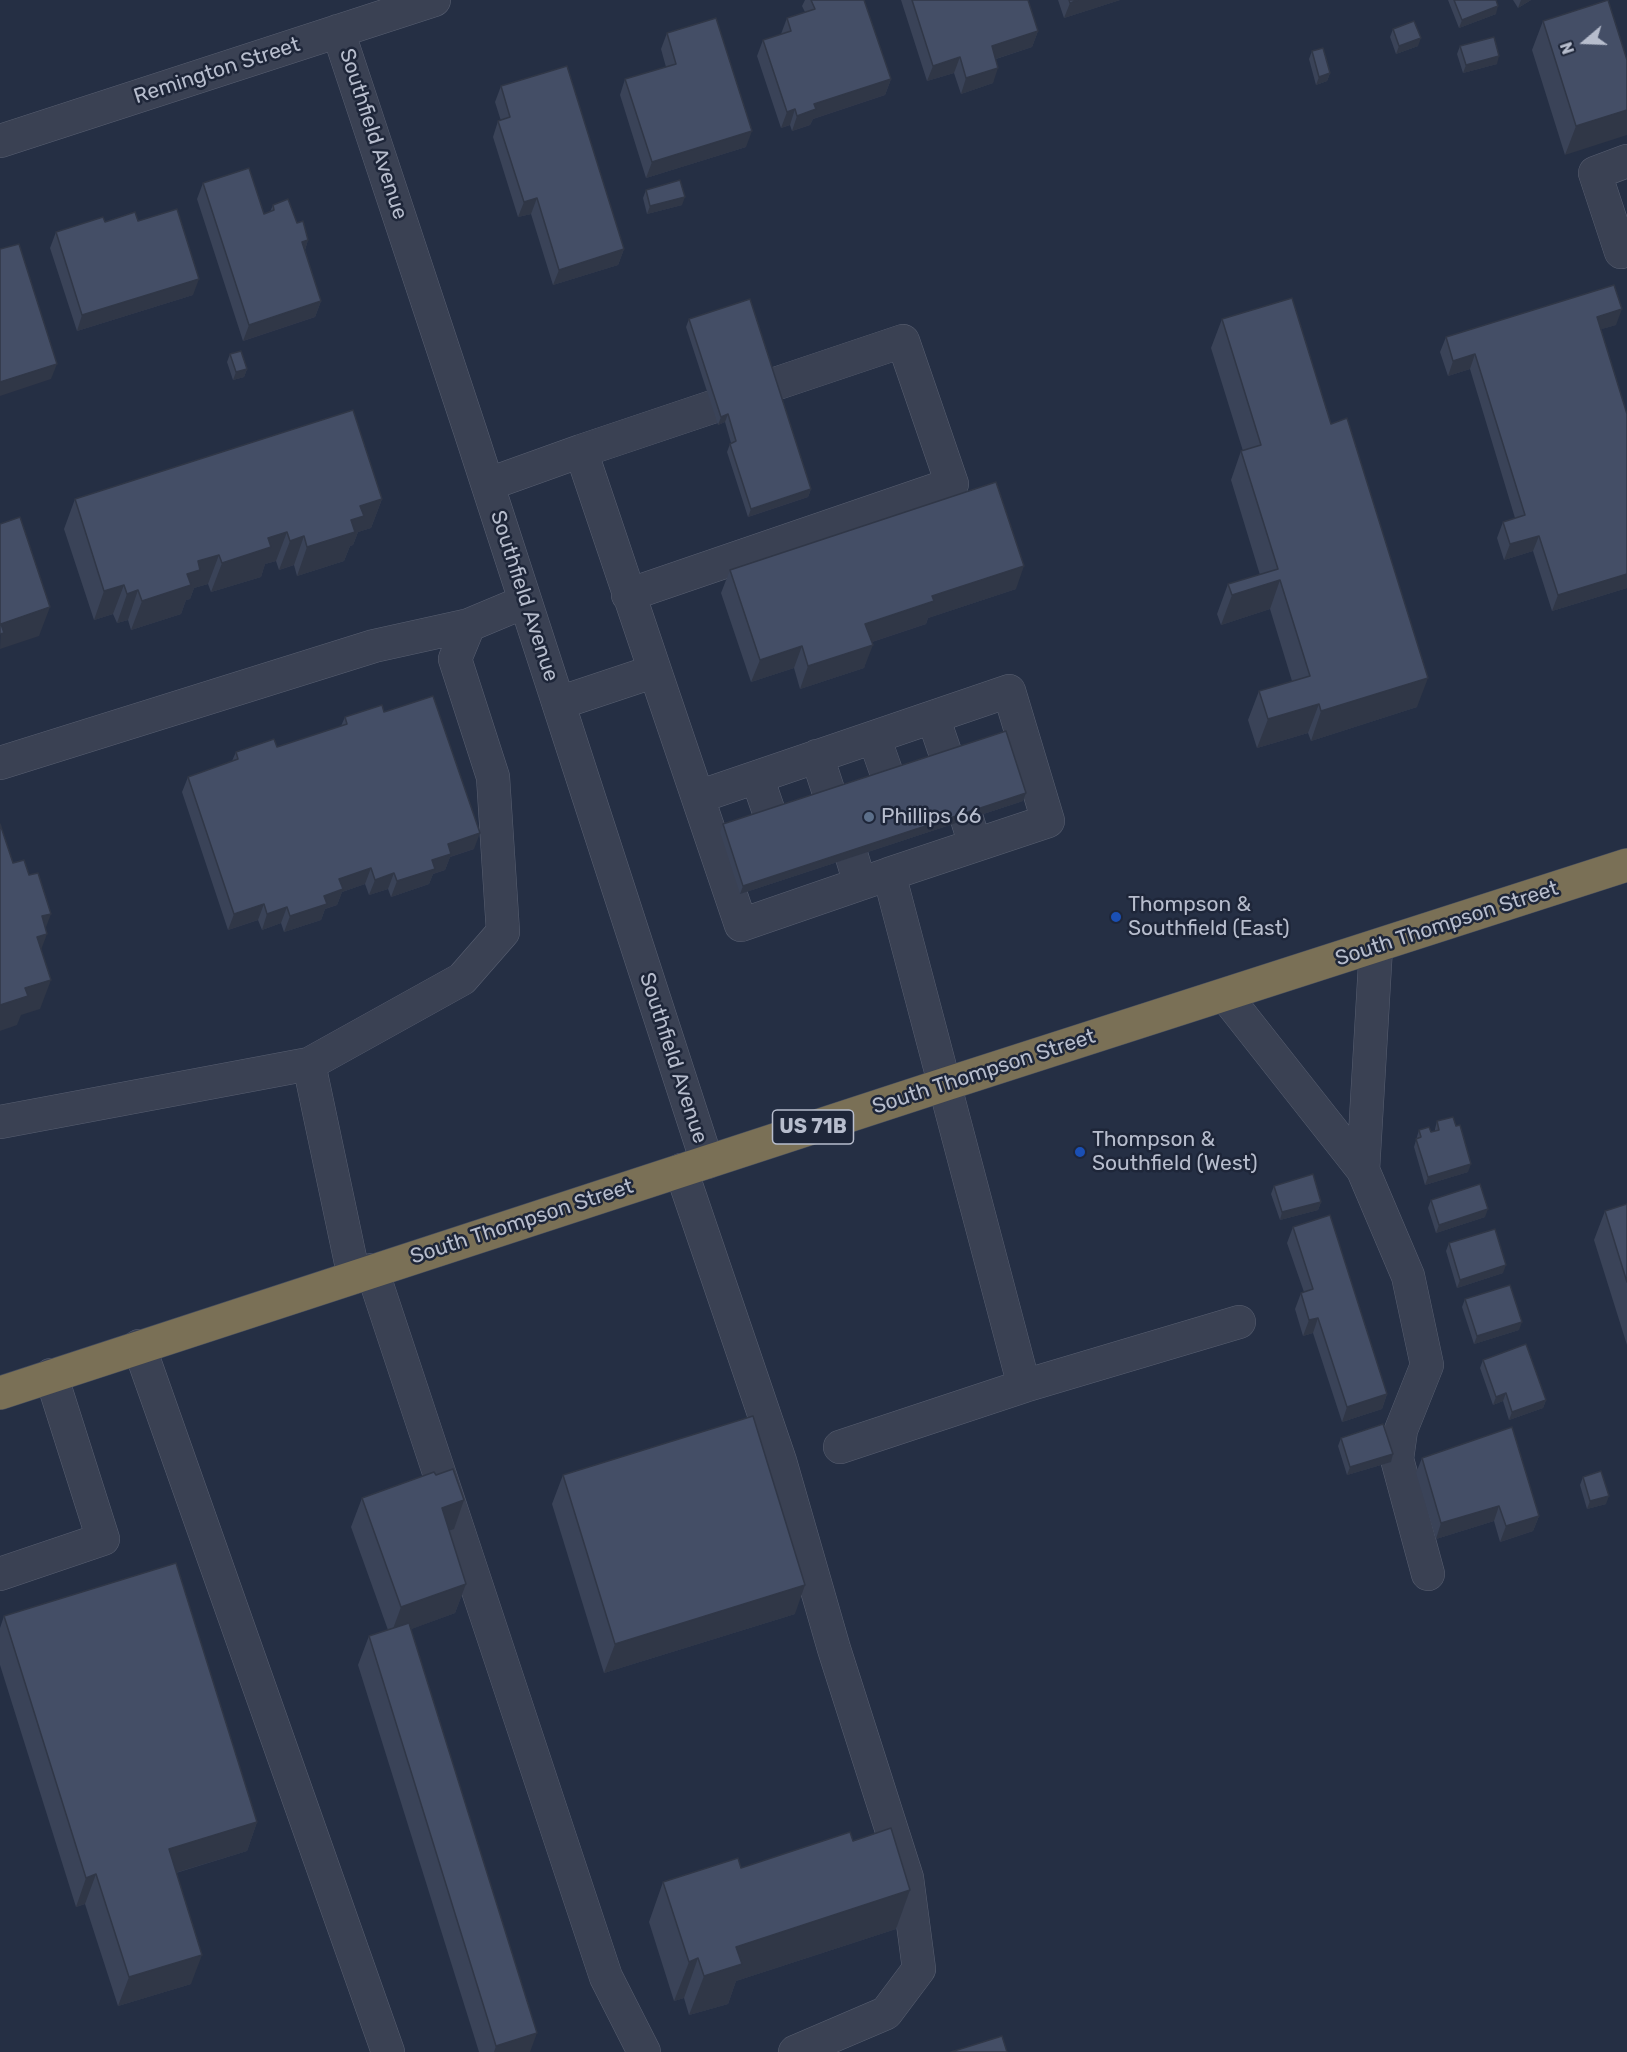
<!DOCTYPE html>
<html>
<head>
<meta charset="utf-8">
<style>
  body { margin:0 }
  #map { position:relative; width:1627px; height:2052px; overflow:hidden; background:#252f44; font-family:Rubik,sans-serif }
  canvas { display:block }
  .north { position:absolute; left:1555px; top:12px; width:60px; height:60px; -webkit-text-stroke:4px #1e2639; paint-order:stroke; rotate:251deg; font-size:16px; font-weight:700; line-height:24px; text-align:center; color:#b7bdcd }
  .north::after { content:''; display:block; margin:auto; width:21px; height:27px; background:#b7bdcd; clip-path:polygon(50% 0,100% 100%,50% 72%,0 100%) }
</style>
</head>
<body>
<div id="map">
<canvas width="1627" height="2052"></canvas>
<div class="north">N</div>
</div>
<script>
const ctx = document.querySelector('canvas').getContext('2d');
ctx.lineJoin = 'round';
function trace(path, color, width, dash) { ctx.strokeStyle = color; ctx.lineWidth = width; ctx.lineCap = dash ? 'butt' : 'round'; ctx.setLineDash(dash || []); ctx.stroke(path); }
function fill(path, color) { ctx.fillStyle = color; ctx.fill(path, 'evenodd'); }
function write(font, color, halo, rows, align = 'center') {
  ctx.font = font + ' Rubik,sans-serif'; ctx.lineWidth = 5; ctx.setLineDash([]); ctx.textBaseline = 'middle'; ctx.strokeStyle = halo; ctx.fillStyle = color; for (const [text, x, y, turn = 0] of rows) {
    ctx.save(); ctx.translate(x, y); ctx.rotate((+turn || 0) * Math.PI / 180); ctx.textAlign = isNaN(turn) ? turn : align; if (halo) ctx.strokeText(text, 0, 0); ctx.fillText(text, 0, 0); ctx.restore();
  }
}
const minor = new Path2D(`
  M338 31C464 407 585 785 707 1162
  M0 141 434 0
  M1621 252 1595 173 1627 161
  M581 451 712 407
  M489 484 581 451 655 671
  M628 595 952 484 903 341 772 385
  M559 703 655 671 741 925 889 874 1024 1386 840 1447
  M933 717 947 758
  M874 737 888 777
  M817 756 830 796
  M0 763 374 646 469 625
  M757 777 770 815
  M698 797 1009 691 1048 821 889 874
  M967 819 975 845
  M852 857 860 884
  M1225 995 1363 1170 1376 947
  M0 1122 309 1064
  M681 1170 780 1461 834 1649 907 1878 919 1969 886 2013 795 2052
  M1363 1170 1408 1276 1427 1365 1401 1430 1397 1459 1428 1574
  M372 1270 606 1977 644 2052
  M354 1277 309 1064 462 979 503 932 493 777 455 659 469 625 524 602
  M139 1346 388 2052
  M1024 1386 1239 1322
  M0 1574 103 1539 51 1375`);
const highway = new Path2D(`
  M0 1393 946 1084 1627 865`);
const wall = new Path2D(`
  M805 0H864L891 79 885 95 813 119 810 125 792 131 790 125 781 128 757 56 763 40 781 34 787 18 805 12 802 6Z
  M901 0H1028L1038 31 1032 47 996 59 993 83 961 94 954 73 927 81Z
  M1058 0H1120L1064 18Z
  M1448 0H1496V14L1459 28Z
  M1513 0H1531L1518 8Z
  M1543 21 1627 60 1565 155 1532 50Z
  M1393 29 1418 46 1396 54 1390 37Z
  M667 33 746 147 646 178 620 95 625 79 666 67 661 49Z
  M1460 46 1497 64 1463 73 1457 54Z
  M1312 51 1330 73 1327 81 1316 85 1309 59Z
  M501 86 624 249 618 265 553 285 531 214 518 217 493 137 498 121H501L495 102Z
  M203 183 264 214 270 212 273 205 297 223 308 240 305 250 321 301 315 317 243 341 197 199Z
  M646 190 682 205 647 214 643 198Z
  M138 221 193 295 77 331 50 248 56 232 105 222Z
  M689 319 811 489 808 497 748 517 727 452 730 444 731 443 725 422 718 425 686 327Z
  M1222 319 1417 707 1311 741 1308 733 1257 748 1248 720 1259 691 1292 681 1270 609 1221 625 1217 614 1228 584 1260 575 1231 480 1241 451H1243L1211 348Z
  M1616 325 1601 329 1627 414V588L1552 611 1533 551 1504 560 1497 538 1503 522 1515 518 1470 369 1448 376 1440 352 1446 337Z
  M230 354 247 369 244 377 233 380 227 362Z
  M75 499H382L371 528 358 532 353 545 350 546 344 561 297 576 294 565 279 570 276 561 265 564 261 577 211 592 208 584 194 588 190 599 186 600 181 614 131 630 128 620 117 623 113 614 94 620 64 529Z
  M730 570 1016 589 928 618 926 624 872 642 864 668 800 689 794 668 751 682 721 593Z
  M384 712 474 849 450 857 445 870 433 874 429 884 391 897 388 889 369 895 365 884 342 892 337 905 325 909 321 920 284 932 281 923 262 930 258 920 228 930 182 792 188 777 232 761 236 752 277 747 341 726 345 717Z
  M1023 801 740 894 720 832 723 824Z
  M1437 1121 1468 1172 1425 1185 1414 1147 1419 1130 1431 1132 1435 1131V1129Z
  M1274 1186 1321 1202 1318 1210 1280 1220 1271 1194Z
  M1431 1200 1485 1217 1436 1233 1428 1208Z
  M1627 1204V1345L1594 1240 1605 1211Z
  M1293 1227 1387 1394 1382 1409 1342 1422 1313 1333 1303 1336 1295 1309 1301 1293 1304 1292 1287 1243Z
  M1449 1243 1503 1273 1457 1288 1446 1251Z
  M1465 1299 1519 1330 1474 1344 1462 1307Z
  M1483 1360 1546 1400 1543 1408 1509 1420 1503 1401 1493 1405 1480 1368Z
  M1341 1438 1393 1454 1391 1462 1347 1475 1338 1446Z
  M1422 1458 1539 1516 1533 1531 1500 1542 1494 1521 1436 1539 1416 1473Z
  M563 1475 795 1614 604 1673 552 1504Z
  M1583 1477 1606 1504 1587 1509 1580 1485Z
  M362 1498 454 1529 449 1531 466 1584 455 1613 411 1629 530 2052H479L358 1665 369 1636 388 1630 351 1527Z
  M4 1616 257 1822 247 1851 176 1873 191 1984 118 2006 85 1904 76 1907 0 1665V1628Z
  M853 1841 910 1890 896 1929 736 1981 728 2004 689 2015 684 1998 674 2001 649 1922 663 1882 741 1868Z`);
const shadedWall = new Path2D(`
  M1078 0H1120L1064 18 1070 3Z
  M1521 0H1531L1518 8Z
  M1498 6 1496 14 1459 28 1462 20Z
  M1038 31 1032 47 986 62 992 46Z
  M1421 38 1418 46 1396 54 1399 46Z
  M1499 56 1497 64 1463 73 1466 65Z
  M960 57 954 73 927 81 933 66Z
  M998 68 993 83 961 94 966 78Z
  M1330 73 1327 81 1316 85 1319 77Z
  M891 79 885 95 813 119 810 125 792 131 797 116 814 104Z
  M795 109 790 125 781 128 787 112Z
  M1627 110V135L1565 155 1576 126Z
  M752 131 746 147 646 178 652 162Z
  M685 197 682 205 647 214 650 206Z
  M537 198 531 214 518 217 524 202Z
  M308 240 303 256 302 242Z
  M624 249 618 265 553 285 559 270Z
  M199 279 193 295 77 331 82 315Z
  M321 301 315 317 243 341 249 325Z
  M1622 309 1616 325 1592 332 1597 317Z
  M1475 354 1470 369 1448 376 1453 361Z
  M57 364 51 379 0 396V382Z
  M247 369 244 377 233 380 236 372Z
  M728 414 725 422 718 425 721 417Z
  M811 489 808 497 748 517 751 509Z
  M382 499 371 528 358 532 353 545 350 546 344 561 297 576 307 547 351 520 360 506Z
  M287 532 276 561 265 564 261 577 211 592 222 563 268 538Z
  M304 536 294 565 279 570 290 541Z
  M1539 536 1533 551 1504 560 1510 544Z
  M219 555 208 584 194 588 190 599 186 600 181 614 131 630 142 601 187 574 198 561Z
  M1024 566 1016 589 928 618 926 624 857 647 865 624 932 596Z
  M1627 574V588L1552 611 1558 595Z
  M1280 580 1270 609 1221 625 1232 595Z
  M124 585 113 614 94 620 104 591Z
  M138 590 128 620 117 623 127 594Z
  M50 607 39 636 0 649 1 624Z
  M873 645 864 668 800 689 808 666Z
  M802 646 794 668 751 682 760 660Z
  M1428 678 1417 707 1311 741 1321 711Z
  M1319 704 1308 733 1257 748 1268 719Z
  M1026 793 1023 801 740 894 743 886Z
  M480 833 474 849 450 857 445 870 433 874 429 884 391 897 397 881 432 860 448 844Z
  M371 868 365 884 342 892 337 905 325 909 321 920 284 932 290 916 324 896 339 879Z
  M394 873 388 889 369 895 375 880Z
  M264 904 258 920 228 930 234 914Z
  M287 907 281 923 262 930 267 914Z
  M51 914 43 935 47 934 36 963 26 966 42 916Z
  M51 980 40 1009 21 1015 17 1025 0 1031V1005L25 988Z
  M1471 1164 1468 1172 1425 1185 1428 1177Z
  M1321 1202 1318 1210 1280 1220 1282 1212Z
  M1488 1209 1485 1217 1436 1233 1439 1225Z
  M1506 1265 1503 1273 1457 1288 1460 1280Z
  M1318 1318 1313 1333 1303 1336 1309 1320Z
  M1522 1322 1519 1330 1474 1344 1477 1336Z
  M1506 1393 1503 1401 1493 1405 1496 1397Z
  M1387 1394 1382 1409 1342 1422 1347 1407Z
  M1546 1400 1543 1408 1509 1420 1512 1412Z
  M1393 1454 1391 1462 1347 1475 1350 1467Z
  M1609 1496 1606 1504 1587 1509 1590 1501Z
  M464 1500 454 1529 431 1537 442 1508Z
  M1499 1506 1494 1521 1436 1539 1441 1523Z
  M1539 1516 1533 1531 1500 1542 1506 1526Z
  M466 1584 455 1613 390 1637 401 1607Z
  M805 1585 795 1614 604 1673 615 1644Z
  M257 1822 247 1851 158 1878 169 1849Z
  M96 1874 85 1904 76 1907 86 1878Z
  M910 1890 896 1929 736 1981 728 2004 689 2015 704 1976 736 1947Z
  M202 1955 191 1984 118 2006 129 1977Z
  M698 1958 684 1998 674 2001 689 1962Z
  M537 2033 530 2052H494L496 2046Z`);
const building = new Path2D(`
  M811 0H864L891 79 814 104 816 109 797 116 795 109 787 112 763 40 791 31 787 18 815 9Z
  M912 0H1028L1038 31 992 46 998 68 966 78 960 57 933 66Z
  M1069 0H1078L1070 3Z
  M1454 0H1496L1498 6 1462 20Z
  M1608 0 1627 60V110L1576 126 1543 21Z
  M716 18 752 131 652 162 625 79 676 64 667 33Z
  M1414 21 1421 38 1399 46 1393 29Z
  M1494 37 1499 56 1466 65 1460 46Z
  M1323 48 1330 73 1319 77 1312 51Z
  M567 66 624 249 559 270 537 198 524 202 498 121 510 117 501 86Z
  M249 168 264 214 274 210 273 205 288 199 297 223 303 221 308 240 302 242 321 301 249 325 203 183Z
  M680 180 685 197 650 206 646 190Z
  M177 209 199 279 82 315 56 232 103 217 105 222 135 212 138 221Z
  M19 244 57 364 0 382V249Z
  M1614 285 1622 309 1597 317 1627 414V574L1558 595 1539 536 1510 544 1503 522 1525 515 1475 354 1453 361 1446 337Z
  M1292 298 1331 424 1347 418 1428 678 1321 711 1319 704 1268 719 1259 691 1310 676 1280 580 1232 595 1228 584 1278 569 1241 451 1261 445 1222 319Z
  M750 299 811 489 751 509 730 444 736 441 728 414 721 417 689 319Z
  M241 351 247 369 236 372 230 354Z
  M353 410 382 499 360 506 364 516 351 520 355 532 307 547 304 536 290 541 287 532 268 538 271 547 222 563 219 555 198 561 200 570 187 574 191 585 142 601 138 590 127 594 124 585 104 591 75 499Z
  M996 482 1024 566 932 596 934 601 865 624 873 645 808 666 802 646 760 660 730 570Z
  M20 517 50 607 1 624 4 633 0 634V524Z
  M433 696 480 833 448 844 451 854 432 860 435 869 397 881 394 873 375 880 371 868 339 879 343 889 324 896 327 904 290 916 287 907 267 914 264 904 234 914 188 777 238 759 236 752 274 739 277 747 347 724 345 717 382 705 384 712Z
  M1006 731 1026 793 743 886 723 824Z
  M0 824 13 863 24 860 29 875 38 873 51 914 42 916 47 934 37 937 51 980 25 988 28 996 0 1005Z
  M1453 1117 1456 1126 1460 1125 1471 1164 1428 1177 1416 1139 1421 1137 1419 1130 1429 1127 1431 1132 1439 1130 1437 1121Z
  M1313 1174 1321 1202 1282 1212 1274 1186Z
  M1480 1184 1488 1209 1439 1225 1431 1200Z
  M1627 1204V1282L1605 1211Z
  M1330 1215 1387 1394 1347 1407 1318 1318 1309 1320 1301 1293 1313 1289 1293 1227Z
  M1495 1229 1506 1265 1460 1280 1449 1243Z
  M1510 1285 1522 1322 1477 1336 1465 1299Z
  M1526 1344 1546 1400 1512 1412 1506 1393 1496 1397 1483 1360Z
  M753 1416 805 1585 615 1644 563 1475Z
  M1383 1424 1393 1454 1350 1467 1341 1438Z
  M1512 1427 1539 1516 1506 1526 1499 1506 1441 1523 1422 1458Z
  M453 1469 464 1500 442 1508 466 1584 401 1607 362 1498 434 1472 436 1475Z
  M1601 1471 1609 1496 1590 1501 1583 1477Z
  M176 1563 257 1822 169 1849 202 1955 129 1977 96 1874 86 1878 4 1616Z
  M409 1623 537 2033 496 2046 369 1636Z
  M891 1828 910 1890 736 1947 742 1964 704 1976 698 1958 689 1962 663 1882 738 1858 741 1868 850 1832 853 1841Z
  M1002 2036 1007 2052H951Z`);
const markers = [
  [869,817,6,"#5c6f8a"],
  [1116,917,6,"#1a4fb4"],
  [1080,1152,6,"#1a4fb4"]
];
const shields = [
  [813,1127,81]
];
const shieldNames = [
  ["US 71B",813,1127]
];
const streetNames = [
  ["Remington Street",217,71,-18],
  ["Southfield Avenue",373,134,72],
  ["Southfield Avenue",524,596,72],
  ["South Thompson Street",1447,924,-18],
  ["Southfield Avenue",673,1058,72],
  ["South Thompson Street",984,1072,-18],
  ["South Thompson Street",522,1222,-18]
];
const poiNames = [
  ["Phillips 66",881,817],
  ["Thompson &",1128,905],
  ["Southfield (East)",1128,929],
  ["Thompson &",1092,1140],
  ["Southfield (West)",1092,1164]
];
trace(minor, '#585f71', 34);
trace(highway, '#444c5e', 34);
trace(minor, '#3a4153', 33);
trace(highway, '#7a7056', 33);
fill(wall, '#3a4358');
fill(shadedWall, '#303747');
fill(building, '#444e66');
trace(building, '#303747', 1.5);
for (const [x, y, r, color] of markers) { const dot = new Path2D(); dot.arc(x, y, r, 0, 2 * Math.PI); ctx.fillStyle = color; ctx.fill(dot); trace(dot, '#1e2639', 2); }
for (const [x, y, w] of shields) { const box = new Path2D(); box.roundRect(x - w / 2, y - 17, w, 34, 4.5); ctx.fillStyle = '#1e2639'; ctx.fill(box); trace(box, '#b7bdcd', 1.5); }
write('bold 20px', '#b7bdcd', null, shieldNames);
write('21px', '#b7bdcd', '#1e2639', streetNames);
write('21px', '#b7bdcd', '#1e2639', poiNames, 'left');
</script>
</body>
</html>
